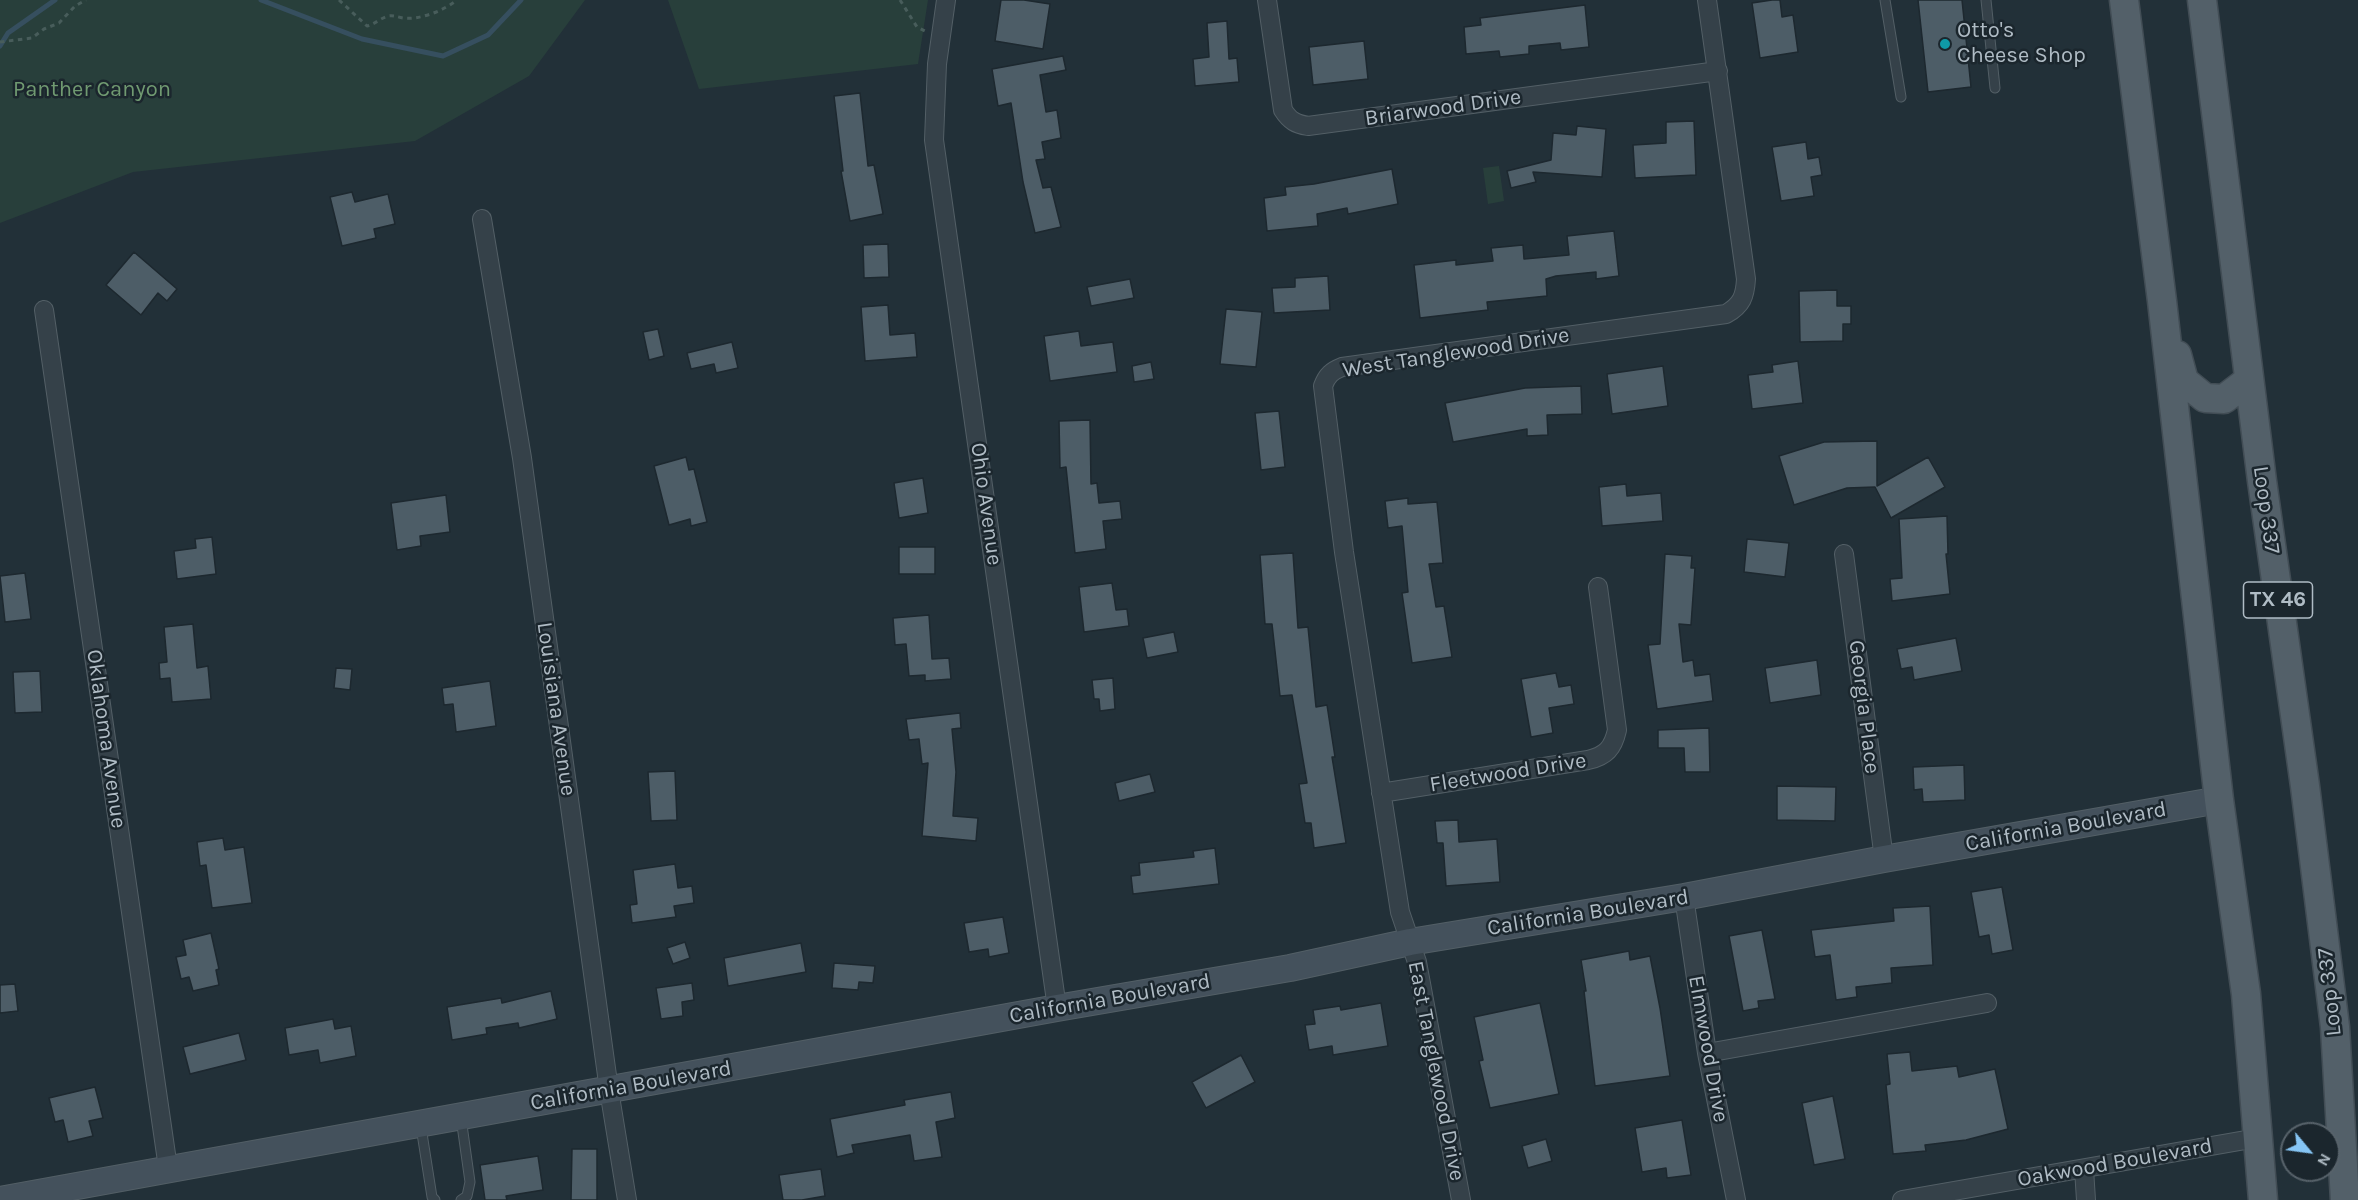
<!DOCTYPE html>
<html>
<head>
<meta charset="utf-8">
<style>
  body { margin:0 }
  #map { position:relative; width:2358px; height:1200px; overflow:hidden; background:#223038; font-family:Karla,sans-serif }
  canvas { display:block }
  .north { position:absolute; left:2280px; top:1122px; width:60px; height:60px; box-sizing:border-box; background:#1b262d; border:2px solid #57626a; border-radius:50%; rotate:119deg; font-size:16px; font-weight:700; line-height:24px; text-align:center; color:#b0bcc5 }
  .north::after { content:''; display:block; margin:auto; width:21px; height:27px; background:#86c5f4; clip-path:polygon(50% 0,100% 100%,50% 72%,0 100%) }
</style>
</head>
<body>
<div id="map">
<canvas width="2358" height="1200"></canvas>
<div class="north">N</div>
</div>
<script>
const ctx = document.querySelector('canvas').getContext('2d');
ctx.lineJoin = 'round';
function fill(path, color) { ctx.fillStyle = color; ctx.fill(path, 'evenodd'); }
function trace(path, color, width, dash) { ctx.strokeStyle = color; ctx.lineWidth = width; ctx.lineCap = dash ? 'butt' : 'round'; ctx.setLineDash(dash || []); ctx.stroke(path); }
function write(font, color, halo, rows, align = 'center') {
  ctx.font = font + ' Karla,sans-serif'; ctx.lineWidth = 5; ctx.setLineDash([]); ctx.textBaseline = 'middle'; ctx.strokeStyle = halo; ctx.fillStyle = color; for (const [text, x, y, turn = 0] of rows) {
    ctx.save(); ctx.translate(x, y); ctx.rotate((+turn || 0) * Math.PI / 180); ctx.textAlign = isNaN(turn) ? turn : align; if (halo) ctx.strokeText(text, 0, 0); ctx.fillText(text, 0, 0); ctx.restore();
  }
}
const green = new Path2D(`
  M0 0H585L529 76 415 141 133 172 0 223Z
  M668 0H928L918 64 699 89Z
  M1499 166 1504 201 1488 204 1483 168Z`);
const stream = new Path2D(`
  M261 0 362 39 443 56 488 35 521 0
  M0 46 8 33 55 0`);
const building = new Path2D(`
  M1001 0H1024L1050 4 1043 49 995 41Z
  M1772 0H1780L1782 17 1793 15 1798 52 1760 58 1752 3Z
  M1918 0H1962L1971 87 1928 92Z
  M1585 5 1589 47 1561 50 1560 43 1529 46V54L1500 57 1499 51 1466 54 1464 27 1481 25 1480 18Z
  M1227 21 1229 59 1237 58 1239 82 1195 86 1193 59 1209 57 1207 23Z
  M1364 41 1368 79 1313 85 1309 47Z
  M1063 56 1066 70 1040 75 1046 112 1057 110 1061 138 1042 142 1045 159 1036 160 1043 188 1051 187 1061 227 1035 233 1023 182 1011 103 998 106 992 69Z
  M860 93 868 166 874 165 883 214 850 221 841 171H843L834 96Z
  M1694 121 1696 175 1635 178 1633 145 1666 143V122Z
  M1577 126 1606 129 1602 177 1533 172 1536 182 1511 188 1507 171 1551 160 1553 133 1576 135Z
  M1806 142 1808 159 1819 157 1822 175 1811 177 1814 196 1781 201 1772 147Z
  M1392 169 1398 204 1348 214 1347 208 1317 214 1318 226 1267 231 1264 198 1286 195 1285 187 1314 184Z
  M352 192 355 202 388 194 395 224 374 229 376 238 342 246 330 197Z
  M1614 231 1619 276 1596 279V272L1556 276 1546 279 1547 296 1487 302 1488 310 1420 318 1414 265 1456 260V265L1493 261 1491 248 1523 245 1524 259 1569 255 1567 236Z
  M888 244 889 277 864 278 863 245Z
  M134 252 177 289 167 301 158 293 141 315 106 285Z
  M1328 276 1330 310 1274 313 1272 288 1295 287V278Z
  M1130 279 1134 298 1091 306 1087 287Z
  M1837 290V306H1851V324H1843V341L1800 342 1799 291Z
  M888 305 890 335 915 333 917 357 865 361 861 307Z
  M1226 309 1262 312 1256 367 1220 364Z
  M658 329 664 356 649 360 643 332Z
  M1079 331 1081 346 1113 342 1117 372 1050 381 1044 336Z
  M732 342 738 368 716 373 714 364 691 369 687 353Z
  M1798 361 1803 403 1752 409 1748 375 1773 372 1772 365Z
  M1151 362 1154 379 1134 382 1132 366Z
  M1663 366 1668 406 1612 414 1607 374Z
  M1581 386 1582 414 1547 415 1548 435 1527 436V429L1453 442 1445 403 1525 388Z
  M1279 411 1285 467 1261 470 1255 413Z
  M1090 420 1091 484 1097 483 1099 503 1120 501 1122 519 1103 521 1106 549 1075 553 1066 467 1060 468 1059 421Z
  M1877 441V486L1928 457 1945 487 1891 518 1875 487 1847 488 1794 505 1779 456 1824 442Z
  M686 457 689 470 694 469 707 522 691 526 690 519 669 525 654 466Z
  M923 478 928 513 899 518 894 483Z
  M1626 484 1627 496 1661 493 1663 521 1602 526 1599 487Z
  M446 495 450 532 420 536 421 546 397 550 391 503Z
  M1408 498V504L1437 502 1443 563 1429 564 1436 607 1444 606 1452 657 1412 663 1402 593 1408 592 1402 526 1388 528 1385 501Z
  M1947 516 1948 554H1946L1950 594 1892 601 1890 579 1902 578 1899 519Z
  M212 537 216 574 177 579 174 551 196 548 195 539Z
  M1747 539 1789 543 1785 577 1744 572Z
  M899 547H935V574H899Z
  M1293 553 1298 628 1308 627 1316 707 1327 705 1335 757H1332L1346 843 1314 848 1311 823H1305L1299 784 1307 783 1292 695 1280 696 1272 624H1265L1260 555Z
  M1665 554 1692 556 1691 568H1695L1691 625 1679 624 1683 662 1693 660 1695 676 1710 674 1713 701 1657 709 1648 645 1660 644Z
  M25 573 31 619 5 622 0 576Z
  M1112 583 1116 610 1127 609 1129 626 1084 632 1079 587Z
  M929 615 932 659 949 658 951 679 925 681V675L909 676 906 644 895 645 893 618Z
  M193 624 197 668 208 666 211 699 172 702 170 678 160 679 159 663 167 662 164 627Z
  M1174 632 1178 652 1147 658 1143 638Z
  M1956 638 1962 671 1914 680 1912 667 1901 669 1897 649Z
  M1817 660 1821 695 1770 703 1765 668Z
  M336 668 352 669 350 690 334 688Z
  M40 671 42 712 15 713 13 672Z
  M1556 673 1559 687 1571 685 1574 704 1549 708 1553 733 1531 737 1521 679Z
  M1113 678 1115 709 1100 711 1099 699H1094L1092 680Z
  M490 681 496 726 456 732 453 704 444 705 442 688Z
  M960 713 961 728 952 729 956 772 953 816 978 818 976 841 922 836 928 763 922 764 919 739 909 740 906 719Z
  M1709 728 1710 772H1685L1684 748H1658V730Z
  M1964 765 1965 800 1923 802 1922 789 1914 790 1913 767Z
  M675 771 677 820 651 821 648 772Z
  M1150 774 1155 792 1119 801 1115 783Z
  M1777 786 1836 787 1835 821 1777 820Z
  M1458 820 1459 842 1497 839 1500 882 1446 886 1443 843H1437L1435 821Z
  M223 838 225 850 244 847 252 903 212 908 206 865 200 866 197 842Z
  M1215 848 1219 884 1133 894 1131 876 1140 875 1139 863 1194 857 1193 851Z
  M675 864 678 888 692 886 694 903 674 906 676 917 632 923 630 905 637 904 633 870Z
  M2002 887 2013 950 1992 954 1989 935 1979 937 1971 892Z
  M1930 906 1933 965 1891 968 1892 983 1856 987 1857 997 1836 1000 1830 955 1815 957 1811 930 1894 921 1893 908Z
  M1003 917 1009 953 989 957 988 949 969 952 964 923Z
  M1762 930 1775 999 1758 1001 1759 1008 1743 1011 1729 936Z
  M211 933 219 969 216 970 219 985 193 991 189 977 181 979 176 957 186 955 183 940Z
  M685 942 690 958 673 964 667 948Z
  M801 943 806 972 728 986 724 958Z
  M1629 951 1630 960 1650 956 1660 1008 1670 1076 1595 1086 1584 991H1586L1581 960Z
  M834 963 875 966 873 983 859 982 858 990 832 988Z
  M692 983 694 1000 682 1002 683 1016 661 1019 656 988Z
  M15 984 18 1011 0 1013V985Z
  M551 991 557 1019 519 1028 518 1023 486 1028 487 1034 452 1040 447 1007 501 998 502 1003Z
  M1381 1003 1388 1046 1333 1055 1332 1046 1309 1050 1305 1025 1315 1024 1313 1010 1340 1006 1341 1010Z
  M1540 1003 1559 1094 1490 1108 1479 1061 1483 1060 1474 1017Z
  M333 1019 335 1029 351 1026 356 1056 320 1063 318 1050 289 1055 285 1028Z
  M239 1033 246 1060 190 1074 183 1047Z
  M1910 1052 1912 1071 1957 1066 1959 1077 1995 1069 2008 1129 1966 1140 1925 1145 1926 1151 1893 1154 1886 1085 1890 1084 1887 1054Z
  M1241 1055 1255 1082 1206 1108 1192 1082Z
  M95 1087 103 1118 89 1121 93 1136 68 1142 63 1120 55 1122 49 1098Z
  M951 1092 955 1118 936 1122 942 1157 914 1161 910 1135 852 1145 854 1153 837 1157 830 1119 905 1105 904 1100Z
  M1833 1096 1845 1159 1814 1165 1802 1103Z
  M1682 1120 1691 1175 1667 1178 1666 1168 1642 1172 1635 1128Z
  M1546 1139 1552 1161 1528 1168 1522 1146Z
  M572 1149H597V1200H571Z
  M538 1156 543 1190 506 1196 507 1200H485L480 1165Z
  M821 1169 825 1196 802 1200H783L779 1175Z`);
const path = new Path2D(`
  M339 0 367 26C375 24 381 18 388 16 394 15 397 17 403 18 420 20 443 11 457 0
  M900 0 917 27 925 31
  M0 42 32 38 44 29 59 23 75 6 86 0`);
const lane = new Path2D(`
  M1885 0 1901 97
  M1986 0 1995 88
  M421 1127 432 1197 435 1200
  M461 1200 467 1196 470 1182 461 1118`);
const street = new Path2D(`
  M946 0 937 64 934 140 1057 1008
  M1267 0 1283 110C1290 121 1296 124 1308 126L1718 71
  M482 219 522 458 609 1090 627 1200
  M44 310 168 1168
  M1844 554 1884 859
  M1381 793 1588 760C1606 756 1613 748 1617 730L1598 587
  M1684 897 1707 1053 1736 1200
  M1707 1053 1987 1003
  M2084 1169 2086 1200
  M1461 1200 1417 962 1400 912 1344 552 1323 386C1327 375 1332 371 1342 367L1726 314C1742 305 1745 296 1746 279L1707 0
  M1902 1200 2257 1138`);
const secondary = new Path2D(`
  M0 1200 1057 1008 1290 968 1410 942 1684 897 1884 859 2219 800`);
const primary = new Path2D(`
  M2124 0 2162 301 2219 800 2246 994 2263 1200
  M2202 0 2262 481 2305 786 2335 1027 2345 1200
  M2177 355 2184 381 2205 398 2224 399 2249 380`);
const markers = [
  [1945,44,6,"#0f9aa8"]
];
const shields = [
  [2278,600,69]
];
const shieldNames = [
  ["TX 46",2278,600]
];
const poiNames = [
  ["Otto's",1957,31],
  ["Cheese Shop",1957,56]
];
const parkNames = [
  ["Panther Canyon",92,90]
];
const streetNames = [
  ["Briarwood Drive",1443,108,-8],
  ["West Tanglewood Drive",1456,353,-9],
  ["Ohio Avenue",986,504,82],
  ["Loop 337",2266,510,82],
  ["Georgia Place",1864,707,83],
  ["Louisiana Avenue",556,709,82],
  ["Oklahoma Avenue",106,739,82],
  ["Fleetwood Drive",1508,773,-9],
  ["California Boulevard",2066,827,-10],
  ["California Boulevard",1588,913,-9],
  ["Loop 337",2330,992,-96],
  ["California Boulevard",1110,999,-10],
  ["Elmwood Drive",1708,1049,80],
  ["East Tanglewood Drive",1436,1071,79],
  ["California Boulevard",631,1086,-10],
  ["Oakwood Boulevard",2115,1163,-10]
];
fill(green, '#283f3b');
trace(stream, '#364f5f', 5);
fill(building, '#4d5d67');
trace(building, '#1d282f', 1.5);
trace(lane, '#535f66', 11);
trace(street, '#535f66', 20);
trace(secondary, '#535f66', 28);
trace(primary, '#424d55', 31);
trace(path, '#485d5b', 3, [4.5, 4.5]);
trace(lane, '#354149', 9);
trace(street, '#354149', 18);
trace(secondary, '#44515c', 26);
trace(primary, '#536069', 28);
for (const [x, y, r, color] of markers) { const dot = new Path2D(); dot.arc(x, y, r, 0, 2 * Math.PI); ctx.fillStyle = color; ctx.fill(dot); trace(dot, '#1b262d', 2); }
for (const [x, y, w] of shields) { const box = new Path2D(); box.roundRect(x - w / 2, y - 18, w, 36, 4.5); ctx.fillStyle = '#1b262d'; ctx.fill(box); trace(box, '#b0bcc5', 1.5); }
write('bold 21px', '#b0bcc5', null, shieldNames);
write('22px', '#b0bcc5', '#1b262d', poiNames, 'left');
write('22px', '#709a71', '#1b262d', parkNames);
write('22px', '#b0bcc5', '#1b262d', streetNames);
</script>
</body>
</html>
